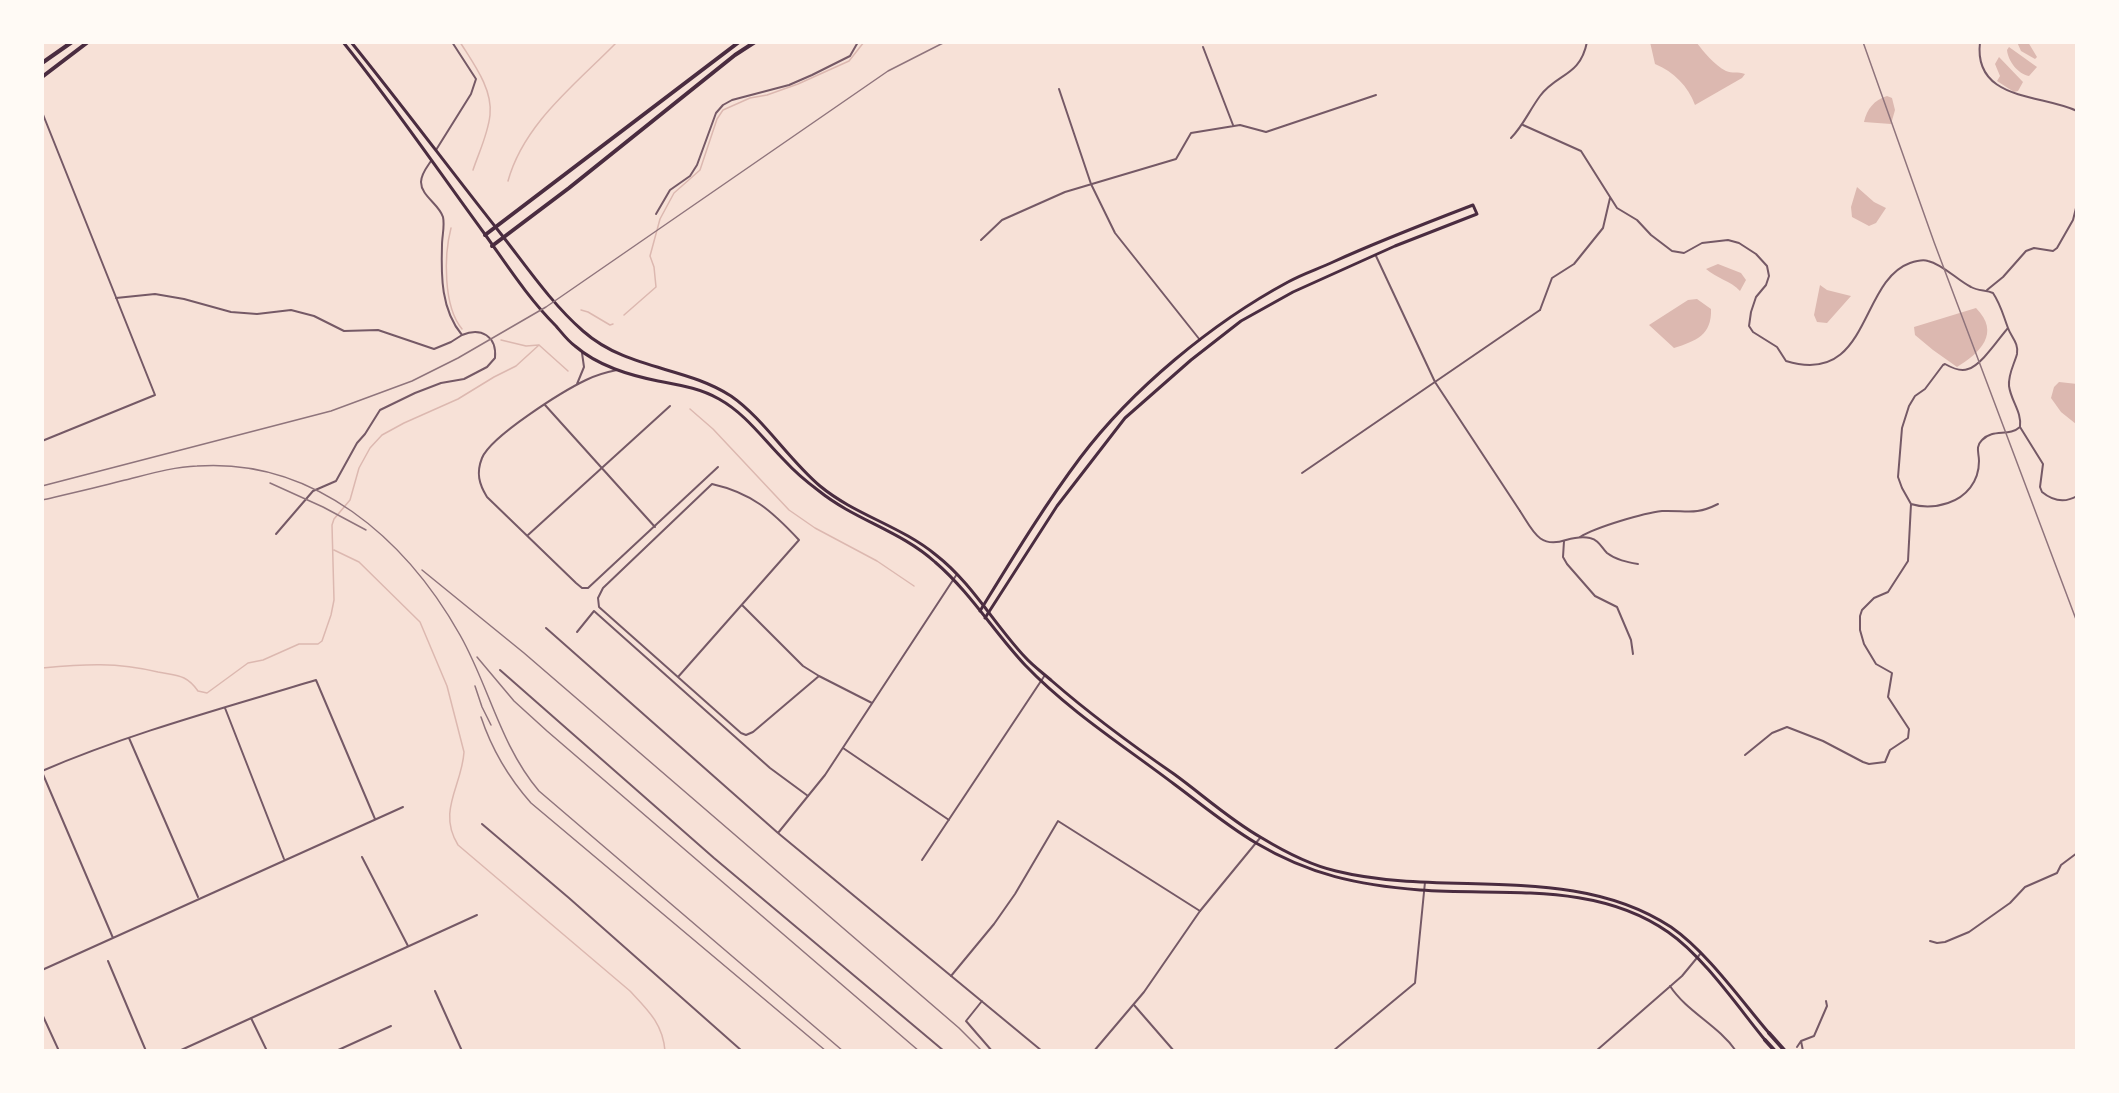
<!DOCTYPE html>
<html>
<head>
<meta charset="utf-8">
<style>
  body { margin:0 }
  #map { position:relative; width:2119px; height:1093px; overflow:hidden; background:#f7e1d7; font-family:"PT Sans Narrow",sans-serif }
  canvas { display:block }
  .frame { position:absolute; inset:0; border:44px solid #fffaf5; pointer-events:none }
</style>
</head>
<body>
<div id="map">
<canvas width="2119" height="1093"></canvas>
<div class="frame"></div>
</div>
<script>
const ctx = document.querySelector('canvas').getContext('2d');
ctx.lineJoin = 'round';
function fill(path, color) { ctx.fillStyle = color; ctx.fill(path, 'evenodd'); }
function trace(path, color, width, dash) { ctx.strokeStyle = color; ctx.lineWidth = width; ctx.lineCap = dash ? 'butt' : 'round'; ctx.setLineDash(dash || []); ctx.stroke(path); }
const water = new Path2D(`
  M1650 42H1696C1704 52 1714 65 1726 71 1732 74 1738 71 1745 74L1742 78 1695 105C1688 86 1674 72 1655 64Z
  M2017 42H2028L2037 57 2035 59 2021 51Z
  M2009 47 2037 67 2029 76C2018 74 2008 61 2007 50Z
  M1999 57 2023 82 2018 91 2014 92 1997 81 2000 76 1995 64Z
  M1887 96 1892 98 1895 110 1891 124 1864 122C1867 109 1874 100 1887 96Z
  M1857 187 1874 202 1886 208 1876 223 1869 226 1852 217 1851 207Z
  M1718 264 1741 273 1746 280 1740 291C1731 281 1716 278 1706 269Z
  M1820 285 1827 290 1851 296 1827 323 1817 322 1814 315Z
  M1697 299 1711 309C1712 335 1696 341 1674 348L1649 325 1688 300Z
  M1976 308C2001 333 1980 353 1957 367L1933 350 1915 335 1914 327Z
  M2059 382 2077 384 2076 424 2061 412 2051 398 2054 387Z`);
const stream = new Path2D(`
  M460 42C473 63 493 89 490 115 488 134 479 152 473 170
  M508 181C524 123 576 84 617 42
  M451 228C444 255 443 306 462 329
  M581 310 588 312 610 325 613 324
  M624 315 656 287 654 267 650 256 660 219 674 193 700 170 717 119 723 110 750 98 767 95 798 84 849 61 864 42
  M501 340 526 346 539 345 568 371
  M690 409 713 429 789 510 815 528 877 561 914 586
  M334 550 359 562 420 622 447 686 464 752C462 786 437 811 458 845L630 991C648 1010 663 1024 665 1051
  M42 668C85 664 116 662 158 672 177 676 186 674 198 691L207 693 248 663 263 660 299 644H318L322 641 331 615 334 600 332 525 334 519 350 500 359 468 370 448 382 435 404 423 458 399 494 377 516 366 539 345`);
const minor = new Path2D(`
  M1980 42C1973 101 2041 94 2077 111
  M1203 47 1233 125
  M1059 89 1091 184 1115 233 1200 340
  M436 150 471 94 476 79 452 42
  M656 214 670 190 690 176 697 165 716 113 723 105 732 100 789 85 812 75 850 56 858 42
  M981 240 1002 220 1065 192 1176 159 1191 133 1240 125 1266 132 1376 95
  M1376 256 1435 382 1520 511
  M1987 290 2003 277 2026 251 2034 248 2053 251 2057 248 2073 220 2077 204
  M116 298 155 294 184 299 231 312 257 314 291 310 314 316 344 331 378 330 434 349 451 342 462 335
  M617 370C607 372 596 375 586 380 563 391 491 436 482 458 476 473 479 484 487 497L576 583 582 588H588L718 467
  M577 384 584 367 582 353
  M545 405 655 527
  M2020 427 2043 464 2040 487 2042 492C2053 501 2065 503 2077 496
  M1302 473 1540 310
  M276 534 313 491 336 481 357 443 365 434 380 410 415 393 441 383 464 379 487 367 495 358C497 336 481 327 462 335 441 310 441 276 442 245 442 236 445 226 443 217 439 204 421 196 421 182 421 174 427 167 431 161
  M528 535 670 406
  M1580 537C1596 527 1644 513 1662 511 1687 510 1694 516 1718 504
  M1564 541 1563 557 1567 564 1595 596 1617 607 1631 640 1633 654
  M742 605 803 666 819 676
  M577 632 594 611 770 768 808 796
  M500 670 714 858 944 1051
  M678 677 799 540C772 511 752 493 712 484L603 588 598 598 599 607 741 733 746 735 753 732 819 676 872 703
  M225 708 284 859
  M129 738 198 897
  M843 748 949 820
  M42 771C130 733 224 708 316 680L375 819
  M42 772 113 938
  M362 857 408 946
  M922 860 1045 675
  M108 961 146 1051
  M42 970 403 807
  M951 976 994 924 1015 894 1058 821 1200 911
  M1670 986C1687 1012 1718 1025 1736 1051
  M435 991 462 1051
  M1134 1005 1174 1051
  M42 1014 59 1051
  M336 1051 391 1026
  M495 1051 497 1050
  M1333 1051 1415 983 1425 882`);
const tertiary = new Path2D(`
  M42 112 155 395 42 441
  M1523 125 1581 151 1617 208 1637 220 1651 235 1672 251 1684 253 1702 243 1728 240 1739 243 1756 254 1767 266 1769 276 1766 285 1756 297 1751 312 1749 326 1753 332 1777 347 1786 361C1870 387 1859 281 1910 263 1916 261 1922 259 1928 261 1944 265 1957 280 1971 287 1978 291 1986 290 1993 293 2001 305 2003 315 2008 328 2011 337 2019 343 2017 354 2014 365 2008 374 2009 386 2011 401 2022 412 2020 427 2009 437 1993 428 1982 440 1975 447 1979 453 1979 461 1979 482 1966 497 1948 503 1936 507 1924 508 1911 504L1902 488 1898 477 1902 428 1909 406 1915 396 1925 389 1943 365 1945 364C1952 368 1961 372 1968 369 1981 366 1999 338 2008 328
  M1511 138C1523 126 1529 111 1540 96 1557 73 1580 77 1587 42
  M1540 310 1552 278 1574 264 1603 228 1610 198
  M1520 511C1533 531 1539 549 1566 540 1573 538 1582 536 1590 538 1599 540 1601 547 1607 553 1616 560 1627 562 1638 564
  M546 628 778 833 1042 1051
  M1745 755 1772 733 1787 727 1823 741 1863 762 1869 764 1885 762 1890 750 1908 738 1909 729 1888 697 1892 673 1876 664 1864 644 1860 630V616L1862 610 1874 598 1888 592 1908 561 1911 504
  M482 824 569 898 742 1051
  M778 833 825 775 957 574
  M1930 941 1937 943 1945 942 1969 932 2010 903 2025 887 2057 873 2061 865 2077 853
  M982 1001 966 1021 992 1051
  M251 1018 267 1051
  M1801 1041 1803 1051
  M1797 1047 1801 1041 1814 1036 1827 1006 1826 1001
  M179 1051 477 915
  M1094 1051 1144 992 1200 911 1260 838
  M1596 1051 1682 976 1701 953`);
const secondary = new Path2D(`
  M980 611C1012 559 1044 506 1080 458 1132 389 1212 323 1288 282 1302 274 1318 269 1333 262 1379 241 1426 223 1473 205L1477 214 1395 246 1293 292 1241 321 1191 360 1125 418 1057 506 985 618`);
const primary = new Path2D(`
  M343 42C393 104 437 169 484 233 507 265 528 298 556 326 562 333 568 341 575 346 598 366 629 375 658 381 679 385 700 388 719 399 746 414 763 439 785 461 795 472 807 482 819 491 855 520 901 531 935 562 970 592 994 632 1025 665 1069 711 1124 746 1174 784 1201 804 1227 826 1256 843 1310 875 1358 885 1420 890 1504 896 1595 881 1668 932 1703 956 1738 1007 1765 1040
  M351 42C402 105 451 171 501 234 527 267 551 303 583 331 627 370 685 366 731 396 763 418 789 460 820 486 855 515 901 526 936 555 972 583 994 624 1025 657 1033 666 1043 673 1052 681 1091 715 1132 745 1174 774 1203 795 1230 820 1262 838 1285 852 1310 865 1336 871 1445 898 1573 862 1671 927 1707 952 1740 999 1769 1033`);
const trunk = new Path2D(`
  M42 63 72 42
  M42 77 88 42
  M485 235 739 42
  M492 246 569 188 735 55 755 42`);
const motorway = new Path2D(`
  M1769 1033 1785 1051
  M1765 1040 1775 1051`);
const rail = new Path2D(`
  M1863 42 1934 242 2077 622
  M270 483 323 507 366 530
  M42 486 331 411 412 381 458 358 546 307 888 71 945 42
  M42 500C68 494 95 488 121 481 146 475 171 467 197 466 314 458 406 539 460 635 489 686 500 745 539 791L843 1051
  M422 570 524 653 959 1028 982 1051
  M477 657 514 701 547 731 919 1051
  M475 686 482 707 491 725
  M481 717C492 750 508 777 531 803L826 1051`);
fill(water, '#dcb8b0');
trace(stream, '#dcb8b0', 1.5);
trace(minor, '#755966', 2);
trace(tertiary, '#755966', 2);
trace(secondary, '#4a2c40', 3);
trace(primary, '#4a2c40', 3);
trace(trunk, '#4a2c40', 4);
trace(motorway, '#4a2c40', 4);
trace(rail, '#8f747c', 1.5);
</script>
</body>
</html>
